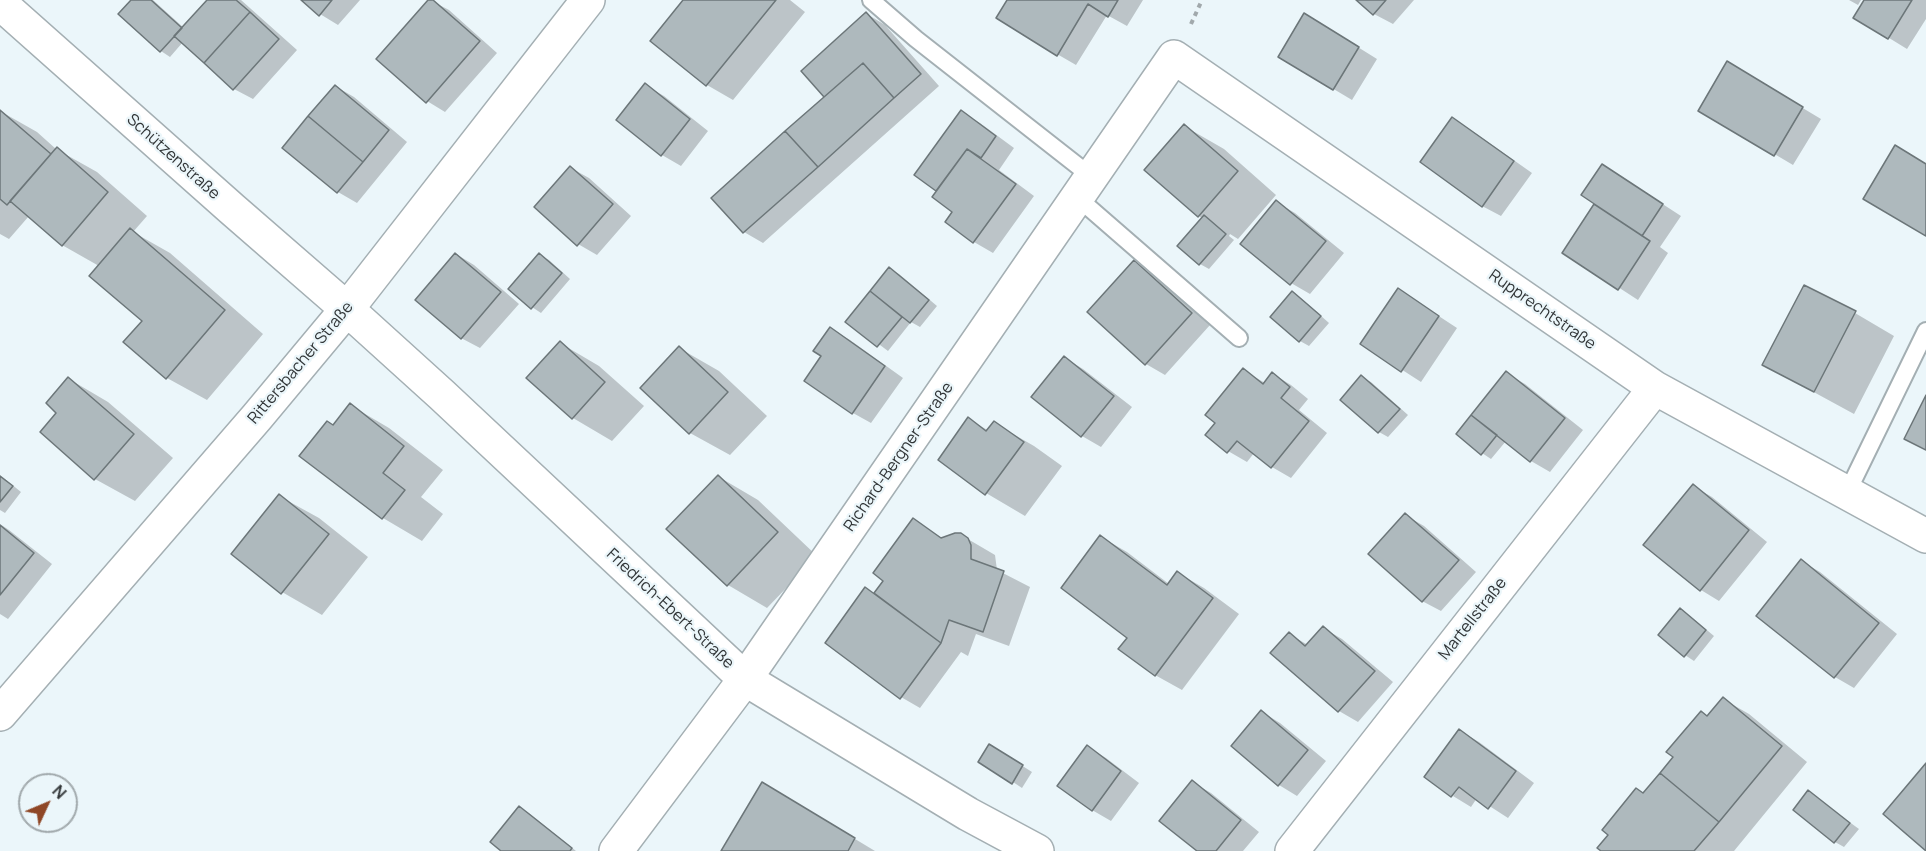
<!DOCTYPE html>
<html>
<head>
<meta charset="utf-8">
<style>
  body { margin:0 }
  #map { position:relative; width:1926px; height:851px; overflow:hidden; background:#ebf6fa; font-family:Manrope,sans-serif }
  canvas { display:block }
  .north { position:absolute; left:18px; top:773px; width:60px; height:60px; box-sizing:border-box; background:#ebf6fa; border:2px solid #a1a9ac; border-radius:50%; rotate:46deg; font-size:16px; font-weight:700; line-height:24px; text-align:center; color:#313537 }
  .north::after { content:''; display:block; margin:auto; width:21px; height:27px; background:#8f4726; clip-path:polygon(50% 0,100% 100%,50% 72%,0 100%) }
</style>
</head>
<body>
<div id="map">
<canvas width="1926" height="851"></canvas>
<div class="north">N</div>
</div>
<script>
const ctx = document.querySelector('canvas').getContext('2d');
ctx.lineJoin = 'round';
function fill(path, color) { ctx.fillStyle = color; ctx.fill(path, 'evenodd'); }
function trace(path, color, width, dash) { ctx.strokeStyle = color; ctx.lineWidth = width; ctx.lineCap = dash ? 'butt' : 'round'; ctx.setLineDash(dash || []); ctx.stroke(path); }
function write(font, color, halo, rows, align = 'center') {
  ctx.font = font + ' Manrope,sans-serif'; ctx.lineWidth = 4.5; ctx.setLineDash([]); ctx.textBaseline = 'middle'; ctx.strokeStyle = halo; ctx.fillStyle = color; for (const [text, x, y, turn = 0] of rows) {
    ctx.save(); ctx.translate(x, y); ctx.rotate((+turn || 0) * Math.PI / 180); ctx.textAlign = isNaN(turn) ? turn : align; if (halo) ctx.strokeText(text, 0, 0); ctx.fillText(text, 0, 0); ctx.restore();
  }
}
const shadow = new Path2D(`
  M133 0H153L184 28 209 0H241L297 50 253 99 234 89 183 42 170 57 161 51 120 14Z
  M303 0H360L338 25 320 14Z
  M430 0 449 10 497 53 445 112 427 101Z
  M685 0H790L805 12 733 100 707 85 652 41Z
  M1009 0H1143L1127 26 1107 15 1076 65 1057 54Z
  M1358 0H1414L1393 24 1374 14Z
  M1849 0H1861L1858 5Z
  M1866 0H1926V19L1907 49 1855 17Z
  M867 14 885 25 939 86 763 243 744 232 713 198 827 97Z
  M1324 26 1377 59 1352 100 1280 57Z
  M1746 74 1821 119 1793 165 1700 110Z
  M645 85 664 96 708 131 681 166 662 155 618 120Z
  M335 86 354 97 407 142 357 203 338 192Z
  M0 111 37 132 56 149 97 172 147 216 133 232 170 253 263 334 207 400 167 378 144 321 99 266 62 245 29 216 9 239 0 234Z
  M961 112 980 123 1014 148 999 170 1034 196 993 253 974 242 947 222 954 212 938 191 916 174Z
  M1452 119 1471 130 1532 173 1501 216 1482 206Z
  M1184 126 1224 149 1276 195 1238 239 1230 234 1229 236 1234 240 1209 269 1200 264 1203 219 1199 216Z
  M571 168 589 178 631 216 597 255 578 244Z
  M1621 177 1681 216 1660 247 1668 253 1638 300 1564 252 1596 204Z
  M1276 202 1295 213 1344 253 1310 294 1291 283Z
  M456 254 474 265 519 304 480 348 461 338Z
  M540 255 549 260 570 279 541 313 532 307Z
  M1134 262 1153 273 1210 325 1165 375 1146 364Z
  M889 269 899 274 937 306 920 327 911 322 888 351 848 321Z
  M1399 290 1457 328 1421 382 1362 344Z
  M1292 293 1302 299 1329 323 1309 346 1300 341Z
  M1855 313 1894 336 1854 414 1764 365Z
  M831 329 850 340 903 378 871 423 853 413Z
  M560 343 599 366 644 406 612 441 573 418Z
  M679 348 719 371 767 416 730 455 690 433Z
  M1065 358 1083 369 1132 407 1101 447 1082 436 1033 397Z
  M1243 370 1265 383 1273 374 1291 385 1308 399 1299 410 1327 433 1291 478 1272 467 1254 453 1247 462 1228 451 1217 423Z
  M1506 373 1525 384 1583 430 1550 472 1531 461 1506 441 1491 459 1482 453Z
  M1361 377 1371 382 1408 415 1388 437 1379 432Z
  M69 379 108 402 173 458 135 501 95 479 59 413Z
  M350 405 389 428 443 470 421 497 443 514 422 541 383 518 333 427Z
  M969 419 989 431 994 423 1034 446 1062 466 1025 516 986 493Z
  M0 475 21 492 5 513 0 510Z
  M719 477 758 500 817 556 767 608 728 585Z
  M1693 486 1712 497 1767 542 1719 601 1701 590Z
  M279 496 319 518 368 557 322 615 282 592Z
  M1405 515 1424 526 1476 572 1441 611 1422 601Z
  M913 520 944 539 961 535 995 555 997 570 1030 587 1009 646 976 634 968 656 961 652 920 708 901 697 866 589 875 594 885 581Z
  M0 524 9 530 52 564 8 619 0 614Z
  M1101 537 1127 552 1169 584 1178 573 1204 588 1239 614 1182 690 1155 675 1129 637Z
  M1801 561 1820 572 1897 634 1854 688 1835 677 1758 616Z
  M1680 610 1690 616 1714 636 1694 661 1685 655Z
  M1323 628 1342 639 1393 682 1358 722 1339 711 1273 653 1289 634 1308 645Z
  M1723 699 1749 714 1807 762 1734 851H1603L1610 835 1675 756 1701 712 1708 717Z
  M1262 712 1280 723 1326 761 1297 796 1279 785Z
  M1460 731 1479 742 1534 783 1508 818 1477 798 1471 807 1453 796 1464 782Z
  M1088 747 1106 758 1139 783 1111 821 1092 810Z
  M999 751 1032 772 1022 788 1013 782Z
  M1192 782 1211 793 1259 832 1243 851H1199Z
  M1808 792 1859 829 1844 847 1835 842Z
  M802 807 875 851H723Z
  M520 808 529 813 576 851H503Z`);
const building = new Path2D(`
  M131 0H151L182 28 160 52 118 14Z
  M207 0H236L250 12 204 63 174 36Z
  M301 0H332L319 16Z
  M428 0H433L480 41 426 103 376 59Z
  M683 0H776L706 86 650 41Z
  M1007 0H1118L1108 17 1088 4 1057 56 996 18Z
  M1356 0H1386L1373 15Z
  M1864 0H1912L1888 39 1853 18Z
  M250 12 279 39 233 90 204 63Z
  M866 12 921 74 894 98 863 63 824 97 801 71Z
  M1304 13 1359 47 1333 90 1278 57Z
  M1727 61 1803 107 1774 156 1698 111Z
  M863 63 894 98 818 167 785 131Z
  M645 83 690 119 661 156 616 120Z
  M335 85 389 130 363 162 308 116Z
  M0 110 51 154 7 205 0 199Z
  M961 110 996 136 981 158 967 149 936 191 914 175Z
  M308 116 363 162 337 193 282 148Z
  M1452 117 1514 161 1482 207 1420 162Z
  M1184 124 1238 171 1198 217 1144 170Z
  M785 131 818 167 743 233 711 198Z
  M1895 145 1926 164V236L1863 199Z
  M57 147 108 192 62 246 10 201Z
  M967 149 1016 184 973 243 945 222 952 212 932 197Z
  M1602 164 1663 204 1642 236 1581 195Z
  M570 166 613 204 577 246 534 207Z
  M1276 200 1326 241 1290 285 1240 244Z
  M1594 204 1650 241 1618 290 1562 253Z
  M1204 215 1226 234 1199 265 1177 246Z
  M130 228 225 310 166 379 123 342 142 321 89 276Z
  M455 253 501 292 461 339 415 300Z
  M539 253 562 273 531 309 508 289Z
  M1134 260 1192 313 1145 365 1087 312Z
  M889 267 929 300 910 323 870 291Z
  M1804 285 1856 311 1814 392 1762 365Z
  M1398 288 1439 316 1401 372 1360 344Z
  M870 291 902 317 877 347 845 322Z
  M1292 291 1321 316 1299 342 1270 317Z
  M830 327 885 366 852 414 804 381 821 356 813 351Z
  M560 341 605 382 572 419 526 378Z
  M679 346 728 392 689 434 640 388Z
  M1064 356 1114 396 1081 437 1031 397Z
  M1243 368 1263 384 1272 372 1290 387 1281 398 1309 421 1271 468 1237 441 1227 453 1205 435 1215 423 1205 415Z
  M1506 371 1565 418 1530 462 1471 415Z
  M1361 375 1400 409 1378 433 1340 400Z
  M68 377 134 434 94 480 40 432 56 413 46 403Z
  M1926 395V450L1904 439Z
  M350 403 404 446 383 473 405 490 382 519 299 456 327 421 333 425Z
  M1471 415 1497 435 1481 455 1456 434Z
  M968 417 986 431 994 421 1024 442 985 495 938 460Z
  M718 475 778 532 727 586 666 529Z
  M0 476 13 486 0 502Z
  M1693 484 1749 530 1700 591 1643 545Z
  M279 494 329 534 281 594 231 554Z
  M1405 513 1459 560 1422 602 1368 554Z
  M913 518 941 538 955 533H961L968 538 971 545V559L1004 571 983 632 949 620 941 643 874 593 883 581 873 573Z
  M0 525 34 553 0 595Z
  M1100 535 1167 585 1177 571 1213 598 1155 676 1118 649 1127 638 1061 588Z
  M1801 559 1879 623 1834 678 1756 616Z
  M865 587 941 643 900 699 825 643Z
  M1680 608 1706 630 1684 657 1658 635Z
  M1323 626 1375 671 1338 712 1270 653 1289 632 1305 646Z
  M1723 697 1782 746 1719 822 1660 773 1673 757 1666 752 1701 711 1707 716Z
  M1261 710 1308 750 1278 786 1231 746Z
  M1459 729 1516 771 1488 809 1459 787 1451 797 1424 777Z
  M989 744 1023 765 1012 784 978 762Z
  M1087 745 1121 771 1092 811 1057 786Z
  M1926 763V851L1883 814Z
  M1660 773 1719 822 1694 851H1601L1597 848 1608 835 1602 830 1636 788 1643 793Z
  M1192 780 1241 820 1216 851H1197L1159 821Z
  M762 782 855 838 848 851H721Z
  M1808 790 1850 823 1834 843 1793 810Z
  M519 806 572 848 570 851H501L490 842Z`);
const path = new Path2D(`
  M1191 24 1202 0`);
const lane = new Path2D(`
  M871 0 916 39 1092 177
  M1078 198 1239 338
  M1847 493 1926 331`);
const street = new Path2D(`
  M616 851 745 679 1174 57 1655 388 1926 536
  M1292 851 1655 388`);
const secondary = new Path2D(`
  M0 3 232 209 347 309 442 395 745 679 968 814 1037 851
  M0 714 257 417 347 309 588 0`);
const streetNames = [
  ["Schützenstraße",173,157,42],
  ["Rupprechtstraße",1542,310,35],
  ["Rittersbacher Straße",301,363,-50],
  ["Richard-Bergner-Straße",899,457,-55],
  ["Friedrich-Ebert-Straße",670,609,43],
  ["Martellstraße",1473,619,-52]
];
fill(shadow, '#0003');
fill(building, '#aeb9bd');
trace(building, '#6c7679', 1.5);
trace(lane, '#a4afb3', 20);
trace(street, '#a4afb3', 36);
trace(secondary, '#a4afb3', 36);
trace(path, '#a1a9ac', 4, [4.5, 4.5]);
trace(lane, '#fff', 16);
trace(street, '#fff', 33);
trace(secondary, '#fff', 33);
write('16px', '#313537', '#ebf6fa', streetNames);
</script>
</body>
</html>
